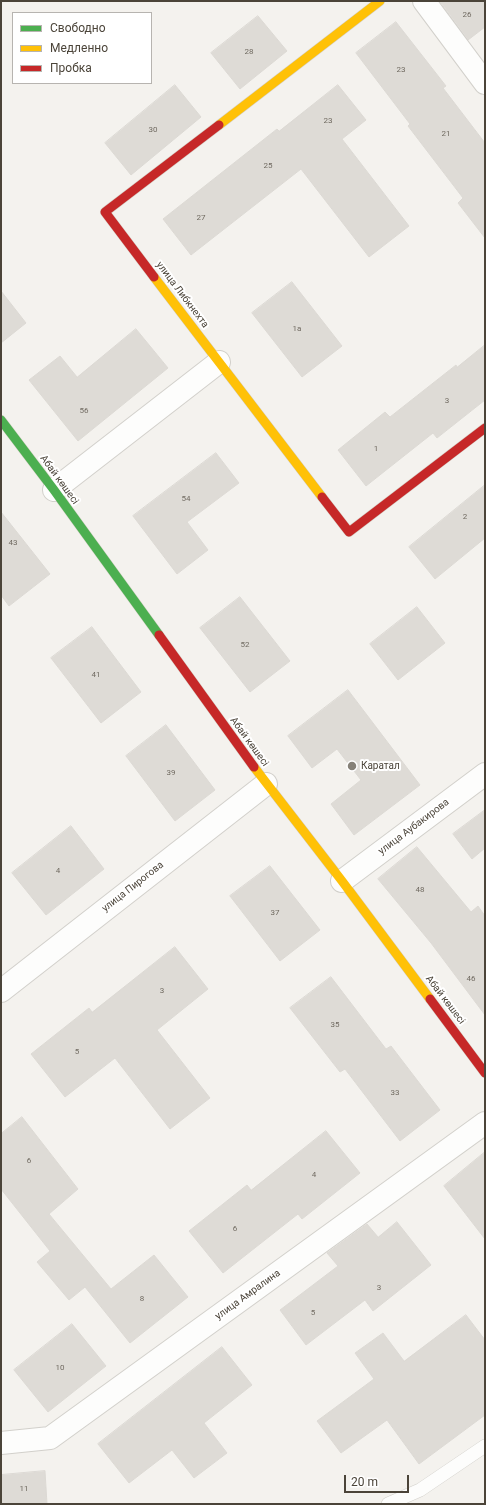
<!DOCTYPE html>
<html>
<head>
<meta charset="utf-8">
<style>
  body { margin:0 }
  #map { position:relative; width:486px; height:1505px; overflow:hidden; background:#f4f2ee; font-family:Roboto,sans-serif }
  canvas { display:block }
  .frame { position:absolute; inset:0; border:2px solid #4b4439; pointer-events:none }
  .legend { position:absolute; left:12px; top:12px; width:140px; height:72px; box-sizing:border-box; background:#fff; border:1px solid #b7b4b0; margin:0; padding:5px 7px; list-style:none; font-size:12px; color:#4b4439 }
  .legend li { display:flex; align-items:center; gap:8px; height:20px }
  .legend b { width:20px; border:1px solid #b7b4b0 }
  .scale { position:absolute; left:344px; top:1475px; width:65px; height:18px; box-sizing:border-box; border:2px solid #4b4439; border-top:0; padding-left:5px; font-size:12px; line-height:14px; white-space:nowrap; color:#4b4439; -webkit-text-stroke:3px #fff; paint-order:stroke }
</style>
</head>
<body>
<div id="map">
<canvas width="486" height="1505"></canvas>
<div class="frame"></div>
<ul class="legend">
<li><b style="height:5px;background:#4caf50"></b>Свободно</li>
<li><b style="height:5px;background:#ffc107"></b>Медленно</li>
<li><b style="height:5px;background:#c62828"></b>Пробка</li>
</ul>
<div class="scale">20 m</div>
</div>
<script>
const ctx = document.querySelector('canvas').getContext('2d');
ctx.lineJoin = 'round';
function fill(path, color) { ctx.fillStyle = color; ctx.fill(path, 'evenodd'); }
function trace(path, color, width, dash) { ctx.strokeStyle = color; ctx.lineWidth = width; ctx.lineCap = dash ? 'butt' : 'round'; ctx.setLineDash(dash || []); ctx.stroke(path); }
function write(font, color, halo, rows, align = 'center') {
  ctx.font = font + ' Roboto,sans-serif'; ctx.lineWidth = 4; ctx.setLineDash([]); ctx.textBaseline = 'middle'; ctx.strokeStyle = halo; ctx.fillStyle = color; for (const [text, x, y, turn = 0] of rows) {
    ctx.save(); ctx.translate(x, y); ctx.rotate((+turn || 0) * Math.PI / 180); ctx.textAlign = isNaN(turn) ? turn : align; if (halo) ctx.strokeText(text, 0, 0); ctx.fillText(text, 0, 0); ctx.restore();
  }
}
const building = new Path2D(`
  M440 1H485V27L468 40Z
  M258 16 287 51 240 89 211 53Z
  M396 22 446 86 443 88 485 143V238L458 203 463 198 408 126 410 124 356 53Z
  M175 85 201 117 131 175 105 143Z
  M338 85 366 120 342 139 409 226 369 257 301 169 191 255 163 219 277 129 279 131Z
  M292 282 342 346 302 377 252 313Z
  M1 291 26 323 1 343Z
  M136 329 168 368 78 441 29 380 60 356 77 377Z
  M485 345V400L437 438 433 433 366 486 338 450 385 412 390 417 456 365 457 367Z
  M216 453 239 483 187 522 208 550 177 574 133 516Z
  M485 485V538L435 579 409 547Z
  M1 512 50 574 9 606 1 595Z
  M240 597 290 661 250 692 200 628Z
  M417 607 445 643 398 680 370 644Z
  M92 627 141 692 101 723 51 658Z
  M348 690 420 785 354 835 331 804 361 780 337 749 312 768 288 736Z
  M166 725 215 790 175 821 126 756Z
  M485 810V848L472 859 453 834Z
  M71 826 104 869 46 915 12 873Z
  M417 847 471 912 478 906 485 916V1015L431 943 378 879Z
  M270 866 320 930 280 961 230 896Z
  M175 947 208 989 157 1030 210 1098 170 1129 115 1058 65 1097 31 1054 89 1008 92 1012Z
  M331 977 386 1049 391 1046 440 1110 400 1141 345 1069 340 1072 290 1008Z
  M22 1117 78 1189 49 1214 111 1289 154 1255 188 1297 130 1343 85 1287 69 1300 37 1262 50 1251 1 1189V1134Z
  M326 1131 360 1173 302 1219 298 1214 223 1273 189 1231 247 1185 251 1190Z
  M485 1152V1239L444 1186Z
  M397 1222 431 1265 373 1311 365 1300 306 1345 280 1310 338 1266 327 1253 367 1224 378 1237Z
  M466 1315 485 1340V1415L419 1464 387 1420 341 1453 317 1421 374 1379 355 1353 383 1333 404 1361Z
  M72 1324 106 1366 48 1412 14 1370Z
  M222 1347 252 1385 204 1423 227 1453 194 1478 172 1450 129 1483 98 1444Z
  M45 1471 47 1504H1V1475Z`);
const lane = new Path2D(`
  M388 1504 420 1490 485 1446`);
const street = new Path2D(`
  M424 1 485 83
  M54 490 219 362
  M342 881 485 774
  M1 991 266 784
  M1 1443 50 1438 485 1123`);
const fast = new Path2D(`
  M1 420 54 490 159 635`);
const slow = new Path2D(`
  M219 125 380 1
  M154 277 322 497
  M254 767 342 881 430 999`);
const jam = new Path2D(`
  M154 277 105 212 219 125
  M322 497 349 532 485 428
  M159 635 254 767
  M430 999 485 1073`);
const markers = [
  [352,766,5,"#868178"]
];
const numberNames = [
  ["26",467,15],
  ["28",249,52],
  ["23",401,70],
  ["23",328,121],
  ["30",153,130],
  ["21",446,134],
  ["25",268,166],
  ["27",201,218],
  ["1а",297,329],
  ["3",447,401],
  ["56",84,411],
  ["1",376,449],
  ["54",186,499],
  ["2",465,517],
  ["43",13,543],
  ["52",245,645],
  ["41",96,675],
  ["39",171,773],
  ["4",58,871],
  ["48",420,890],
  ["37",275,913],
  ["46",471,979],
  ["3",162,991],
  ["35",335,1025],
  ["5",77,1052],
  ["33",395,1093],
  ["6",29,1161],
  ["4",314,1175],
  ["6",235,1229],
  ["3",379,1288],
  ["8",142,1299],
  ["5",313,1313],
  ["10",60,1368],
  ["11",24,1489]
];
const streetNames = [
  ["улица Либкнехта",182,295,53],
  ["Абай көшесі",59,480,54],
  ["Абай көшесі",249,742,54],
  ["улица Аубакирова",414,827,-37],
  ["улица Пирогова",133,887,-38],
  ["Абай көшесі",445,1000,53],
  ["улица Амралина",248,1295,-36]
];
const poiNames = [
  ["Каратал",361,766]
];
fill(building, '#dedbd6');
trace(building, '#dcd9d4', 1);
trace(lane, '#d2d0cb', 14);
trace(street, '#d2d0cb', 24);
trace(fast, '#d3cfc5', 10);
trace(slow, '#d3cfc5', 10);
trace(jam, '#d3cfc5', 10);
trace(lane, '#fdfdfc', 13);
trace(street, '#fdfdfc', 22);
trace(fast, '#4caf50', 9);
trace(slow, '#ffc107', 9);
trace(jam, '#c62828', 9);
for (const [x, y, r, color] of markers) { const dot = new Path2D(); dot.arc(x, y, r, 0, 2 * Math.PI); ctx.fillStyle = color; ctx.fill(dot); trace(dot, '#fff', 1.5); }
write('8px', '#706a61', null, numberNames);
write('10px', '#4b4439', '#fff', streetNames);
write('10px', '#4b4439', '#fff', poiNames, 'left');
</script>
</body>
</html>
